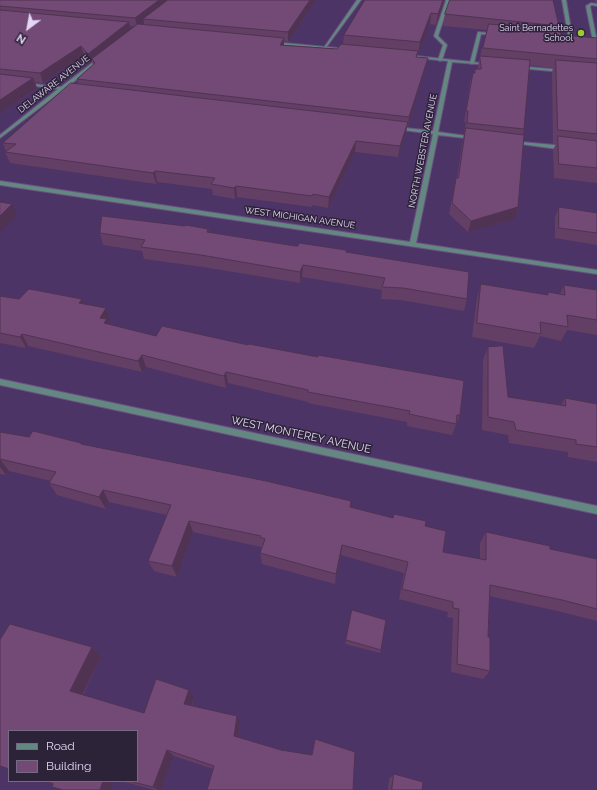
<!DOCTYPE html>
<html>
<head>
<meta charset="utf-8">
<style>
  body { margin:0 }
  #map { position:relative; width:597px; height:790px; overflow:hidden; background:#4d3466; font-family:Raleway,sans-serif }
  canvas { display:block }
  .legend { position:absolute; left:8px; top:730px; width:130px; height:52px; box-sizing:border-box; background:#2d2339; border:1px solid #766b84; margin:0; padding:5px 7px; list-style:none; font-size:12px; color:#e4d6f5 }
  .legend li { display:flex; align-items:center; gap:8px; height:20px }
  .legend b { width:20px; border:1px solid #766b84 }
  .north { position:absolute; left:8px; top:8px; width:40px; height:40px; -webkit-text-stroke:3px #2d2339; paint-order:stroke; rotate:212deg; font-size:11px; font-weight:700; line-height:16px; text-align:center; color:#e4d6f5 }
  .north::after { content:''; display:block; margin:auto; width:14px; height:18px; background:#e4d6f5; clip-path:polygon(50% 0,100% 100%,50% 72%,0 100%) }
</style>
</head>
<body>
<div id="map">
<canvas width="597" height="790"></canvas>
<ul class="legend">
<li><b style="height:5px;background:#648782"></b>Road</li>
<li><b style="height:11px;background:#734975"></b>Building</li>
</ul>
<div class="north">N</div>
</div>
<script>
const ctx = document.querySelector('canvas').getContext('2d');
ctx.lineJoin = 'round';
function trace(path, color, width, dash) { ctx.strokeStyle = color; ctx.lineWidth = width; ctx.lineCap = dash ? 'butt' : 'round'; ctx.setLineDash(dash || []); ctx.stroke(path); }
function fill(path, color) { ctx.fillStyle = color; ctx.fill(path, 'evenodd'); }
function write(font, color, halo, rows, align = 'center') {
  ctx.font = font + ' Raleway,sans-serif'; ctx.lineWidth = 3; ctx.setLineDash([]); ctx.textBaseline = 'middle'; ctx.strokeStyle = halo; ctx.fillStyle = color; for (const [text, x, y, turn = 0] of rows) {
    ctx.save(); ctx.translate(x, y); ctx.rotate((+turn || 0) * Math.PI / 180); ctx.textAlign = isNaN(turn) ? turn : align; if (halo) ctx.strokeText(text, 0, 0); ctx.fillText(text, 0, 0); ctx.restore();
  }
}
const lane = new Path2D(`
  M357 0H361L325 49H323Z
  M446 0H450L438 36 447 45 442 60 440 61 438 60 443 45 434 36Z
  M562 0H566L573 41 571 42 564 41 569 40Z
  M591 3 597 4V6L592 5 590 6 597 42V52L595 51 586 6Z
  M478 32 499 34 497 35 481 34 474 63 472 64 470 63Z`);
const street = new Path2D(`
  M273 42 348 49 350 50 348 51 274 44Z
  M416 56 491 64 489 65 452 62 438 132 474 137 476 138 474 139 438 135 416 243 597 270V274L0 185V181L410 242 433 134 396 129 394 128 396 127 433 131 448 61 417 58Z
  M100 57 103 58 66 88 77 89V91L63 90 0 138V135L58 89 27 85 25 84V83L61 87Z
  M517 66 563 70 565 71 563 72 518 68Z
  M511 141 565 146 568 148 565 150 513 143 511 142Z
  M0 379 597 506V514L0 385Z`);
const wall = new Path2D(`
  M0 0H316L288 42 284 41V45L337 49 343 44 344 35 444 0 436 25 430 24 418 54H417V57L428 58 426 67 408 127 407 126 406 132 398 157 355 152 328 208 312 205V207L237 197 235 199 213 195 212 189 157 182 156 184 10 163 5 152H6L3 143 78 84 77 79 93 65 92 61 90 63 84 55 43 83 35 82 37 88 0 113ZM144 21V25L139 24ZM130 26H135L131 30Z
  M595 0H597V3L595 2Z
  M445 14 559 26 557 30 561 35 597 38V183L554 178 553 150 556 144H553L552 72 553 68 529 65 524 129 523 135 518 207 515 219 468 232 449 214 454 189 456 178H457L464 133 466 122H464L470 83 473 73H474L475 69H478V66L480 56 487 30 443 26Z
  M559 207 597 213V245L555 238V217Z
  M208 229 209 232 295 246 346 252 467 299 464 311 401 300 381 299 382 290 302 277 300 283 203 267 144 259 142 251 103 245 100 233Z
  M481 284 547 295 548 292 560 294 564 285 597 290V335L567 330 561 341 540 336 534 348 472 337 477 298Z
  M0 296 19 299H82L84 304 110 320 108 323 109 325 460 415 452 435 407 426V422L308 403V402L228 383 226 388 146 367 142 372 28 346 26 348 0 343Z
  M488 347 508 397 561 405 565 398 597 404V462L568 457V452L509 443 508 435 482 430 483 360Z
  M0 432 29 437 81 443 82 445 351 501 350 507 393 518 394 514 425 526 443 552 480 559V543L486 532 550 549 597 559V621L553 610 489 596 488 637 490 671 483 679 451 672 453 618 447 617 448 612 399 599 404 573 341 555 335 584 262 564 260 553 262 548 261 547 193 532 177 577 154 571 148 561 167 515 109 502 106 509 57 495 49 483 51 481 9 471 6 475 0 474Z
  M352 610 381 650 380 653 345 644Z
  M92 647 101 657 83 695 144 713 189 690 194 698 192 706 240 723 238 737 281 750 312 755 355 752 213 769 174 756 161 790H155L121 781H137L9 731Z
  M394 774 422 790H388L389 779Z`);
const shadedWall = new Path2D(`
  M159 0H172L143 19 144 21 137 26 135 18Z
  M310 0H316L288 42V32Z
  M443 0H444L436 25 438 14Z
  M431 13 430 24 418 54 420 42Z
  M129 22 131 31 92 59V61L90 63 88 54Z
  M284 38V47L280 45Z
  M81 46 84 55 43 83 40 73Z
  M428 58 426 67 408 127 409 117Z
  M33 78 37 88 0 113V100Z
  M408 122 406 132 398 157 400 146Z
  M356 141 355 152 328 208 329 197Z
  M155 171 157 182 156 184 153 173Z
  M236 186 237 197 235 199 234 188Z
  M12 204 17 215 1 232 0 230V216Z
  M518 207 515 219 468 232 471 221Z
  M303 265 302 277 300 283V272Z
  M82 299 87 311 79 303Z
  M106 308 110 320 108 323 111 331 108 335 100 318Z
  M22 334 28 346 26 348 20 337Z
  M142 355 146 367 142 372 138 361Z
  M226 372 228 383 226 388 224 376Z
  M0 459 9 471 6 475 0 467Z
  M103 490 109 502 106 509 99 497Z
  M189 521 193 532 177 577 172 566Z
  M342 545 341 555 335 584 336 574Z
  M92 647 101 657 80 699 70 691Z
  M189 690 194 698 189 712 184 704Z
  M237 716 240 723 237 742 234 736Z
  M167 750 174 756 161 790H158L153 787Z
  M103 781H114L111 790H100Z`);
const building = new Path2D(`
  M0 0H159L135 18 0 6Z
  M168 0H310L288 32 143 19Z
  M365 0H443L438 14 431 13 420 42 344 35Z
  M450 0H553L559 26 445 14Z
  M0 10 129 22 88 54 81 46 40 73 0 69Z
  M138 24 284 38 280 45 337 49 341 44 418 51 416 57 428 58 409 117 77 79 95 63 92 59Z
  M489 24 560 30 561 35 597 38V59L483 48Z
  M480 56 530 60 524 129 467 123 468 111H466L473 73H475V69H481Z
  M556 60 597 63V134L558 130Z
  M0 74 33 78 0 100Z
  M71 83 408 122 400 146 356 141 329 197 313 194 312 196 236 186 234 188 211 184 215 178 155 171 153 173 5 152 16 144 3 143Z
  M466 128 524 135 518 207 471 221 452 203 456 178H458Z
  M558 136 597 141V168L559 164Z
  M0 202 12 204 0 216Z
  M559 207 597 213V233L559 228Z
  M102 216 185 226 186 225 208 229 207 232 295 246H298L299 243 346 250V252L469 272 467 299 403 288 382 287 385 278 303 265 300 272 201 255 141 247 145 240 100 233Z
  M481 284 548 295V292L565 295 564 285 597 290V320L567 315 568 327 540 322 541 334 477 323Z
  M29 289 82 299 79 303 106 308 100 318 107 319 104 323 156 336 162 326 248 345 249 344 318 357V355L461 380 464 381 460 415H457L456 424 409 414 410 411 308 392V390L226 372 224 376 142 355 138 361 22 334 20 337 0 333V296L19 299Z
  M503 346 508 397 566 406 565 398 597 404V447L576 444V440L516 430 514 422 488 417V347Z
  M33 431 81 443V444L266 481 351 501 350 507 393 518 394 514 426 521 425 526 446 531 443 552 486 560V532L550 546V549L597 559V609L562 600 490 585 488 637H490V671L457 664 459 609 453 608V602L402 589 408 562 342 545 336 574 260 553 265 539 260 537 261 536 189 521 172 566 148 561 171 505 103 490 99 497 49 483 56 472 0 459V432L29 437Z
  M352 610 386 620 381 650 346 640Z
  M10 624 92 647 70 691 144 713 156 679 189 690 184 704 237 716 234 736 281 750 312 755 315 739 355 752 353 790H207L214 766 167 750 153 787 129 781H137V731H9V769L0 766V640Z
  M394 774 423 782 422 790H392Z
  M44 781H103L100 790H63L52 787 53 784Z`);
const markers = [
  [581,33,4,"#9cca31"]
];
const farPoinames = [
  ["Saint Bernadettes",573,28],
  ["School",573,38]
];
const farStreetnames = [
  ["DELAWARE AVENUE",54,84,-38],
  ["NORTH WEBSTER AVENUE",423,151,-79],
  ["WEST MICHIGAN AVENUE",300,218,8]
];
const streetNames = [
  ["WEST MONTEREY AVENUE",301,435,12]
];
trace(lane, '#685180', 2);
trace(street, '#685180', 2);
fill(lane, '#648782');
fill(street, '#648782');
fill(wall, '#633f65');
fill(shadedWall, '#503352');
fill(building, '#734975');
trace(building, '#503352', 1);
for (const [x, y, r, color] of markers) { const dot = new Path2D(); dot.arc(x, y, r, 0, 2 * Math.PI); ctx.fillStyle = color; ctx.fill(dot); trace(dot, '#2d2339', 1.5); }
write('9px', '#e4d6f5', '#2d2339', farPoinames, 'right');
write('9px', '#e4d6f5', '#2d2339', farStreetnames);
write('11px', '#e4d6f5', '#2d2339', streetNames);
</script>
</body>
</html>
